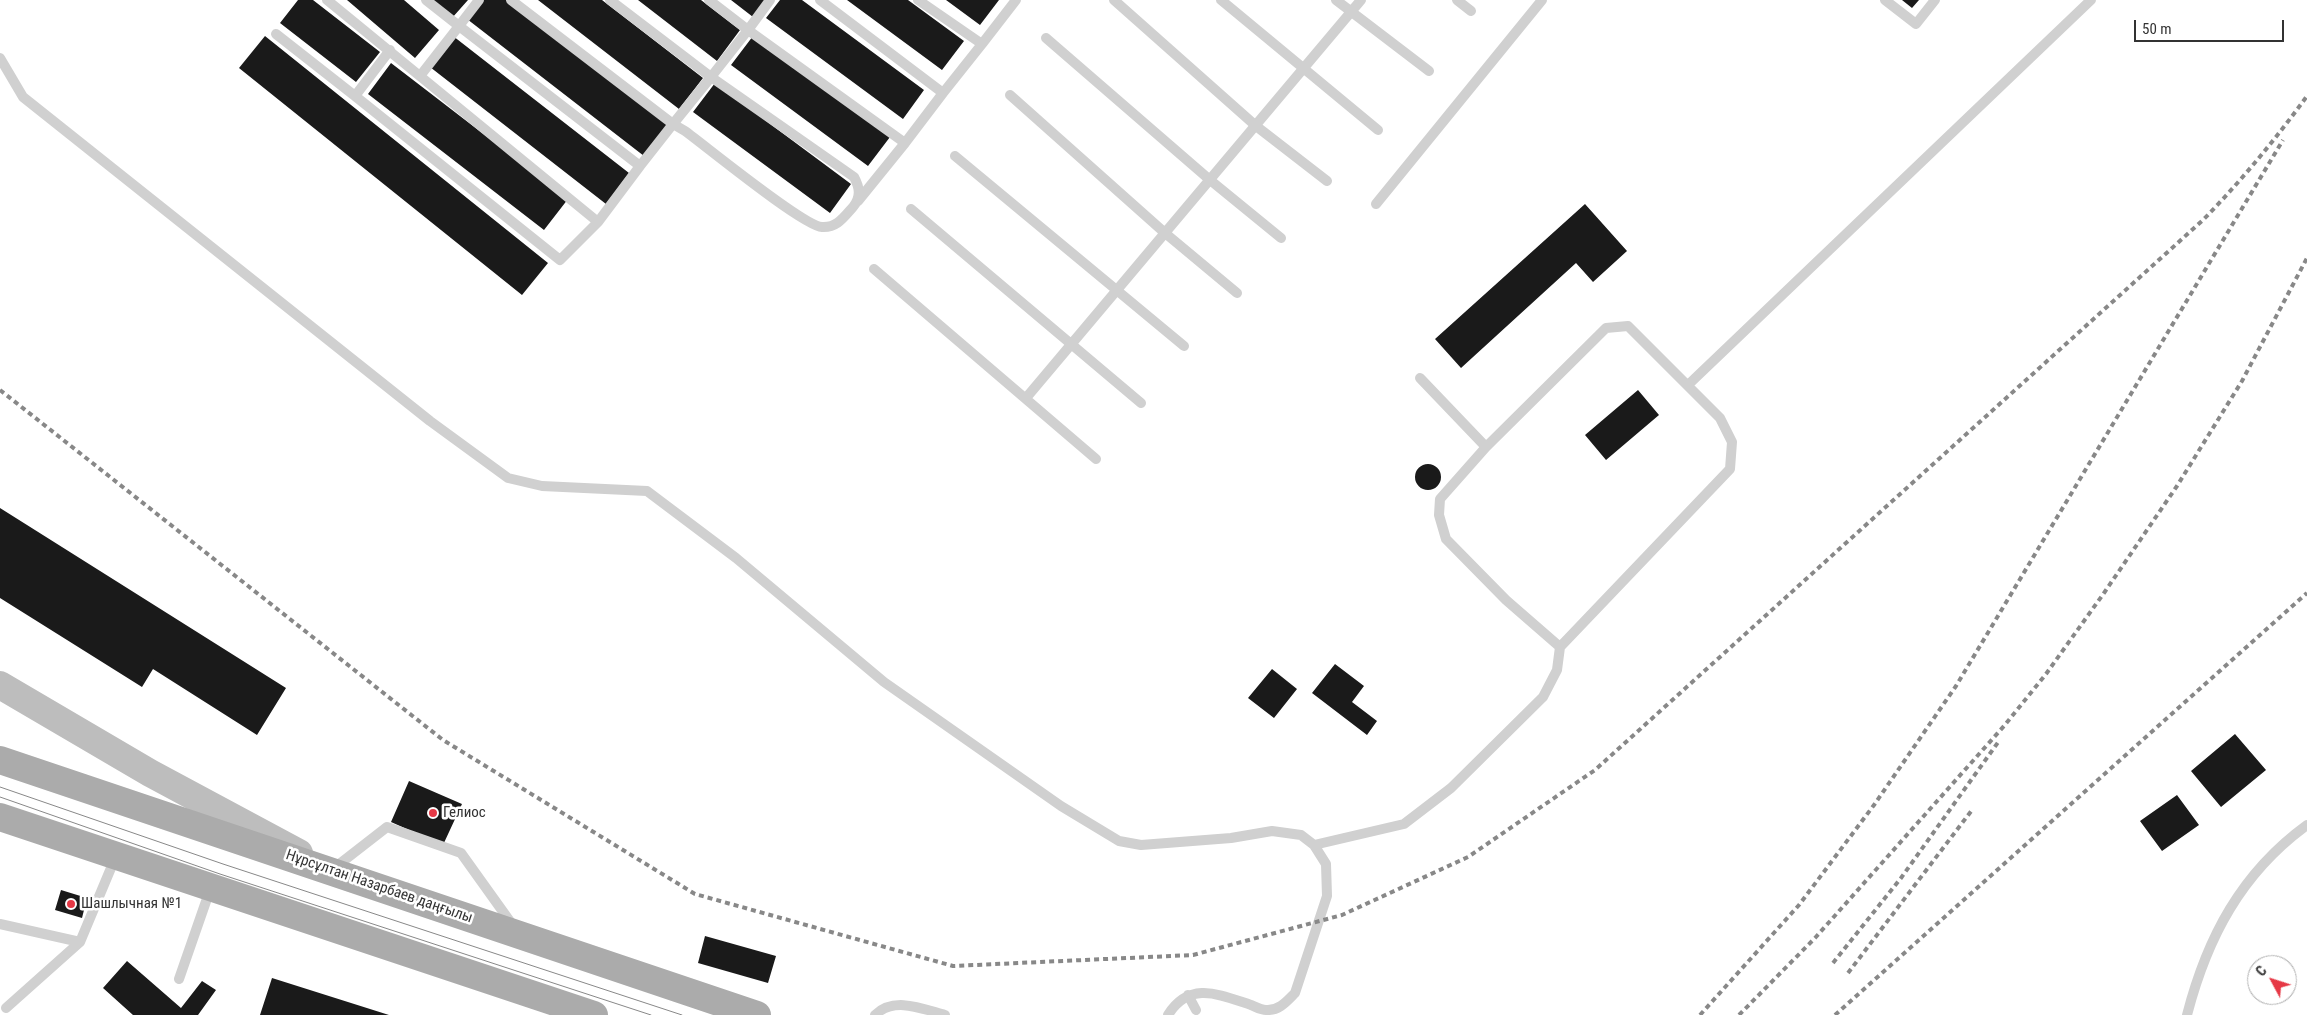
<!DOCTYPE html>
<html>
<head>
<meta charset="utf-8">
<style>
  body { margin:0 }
  #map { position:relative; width:2307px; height:1015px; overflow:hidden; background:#fff; font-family:"Roboto Condensed",sans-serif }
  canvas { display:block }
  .north { position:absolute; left:2247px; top:955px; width:50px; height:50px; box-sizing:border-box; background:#fff; border:1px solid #adadad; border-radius:50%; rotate:310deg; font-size:14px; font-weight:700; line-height:20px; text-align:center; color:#333 }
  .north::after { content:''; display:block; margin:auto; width:18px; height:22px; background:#e63946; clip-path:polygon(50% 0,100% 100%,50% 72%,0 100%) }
  .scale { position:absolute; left:2134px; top:20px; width:150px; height:22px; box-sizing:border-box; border:2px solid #333; border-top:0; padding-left:6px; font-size:15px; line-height:18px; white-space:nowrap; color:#333; -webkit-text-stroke:4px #fff; paint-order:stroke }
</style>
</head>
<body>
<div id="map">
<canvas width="2307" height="1015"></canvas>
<div class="north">С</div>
<div class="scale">50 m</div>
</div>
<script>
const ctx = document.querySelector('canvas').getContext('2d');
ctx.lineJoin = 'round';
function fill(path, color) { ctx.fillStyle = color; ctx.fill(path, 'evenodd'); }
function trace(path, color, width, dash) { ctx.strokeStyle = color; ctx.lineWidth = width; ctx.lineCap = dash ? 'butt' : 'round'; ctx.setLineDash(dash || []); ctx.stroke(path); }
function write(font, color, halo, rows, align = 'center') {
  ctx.font = font + ' "Roboto Condensed",sans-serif'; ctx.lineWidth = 5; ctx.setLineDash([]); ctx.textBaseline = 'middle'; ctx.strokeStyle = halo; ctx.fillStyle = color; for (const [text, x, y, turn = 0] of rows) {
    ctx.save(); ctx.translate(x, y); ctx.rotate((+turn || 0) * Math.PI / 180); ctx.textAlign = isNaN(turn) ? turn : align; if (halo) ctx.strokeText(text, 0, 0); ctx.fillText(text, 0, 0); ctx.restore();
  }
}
const building = new Path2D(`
  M298 0H313L380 52 356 82 280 23Z
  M347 0H404L439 30 415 58Z
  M431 0H468L452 18Z
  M483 0H506L668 125 644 156 467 19Z
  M538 0H602L703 78 679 109Z
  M638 0H701L740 30 717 61Z
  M731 0H766L753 17Z
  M780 0H802L924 90 903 119 766 18Z
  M847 0H908L964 41 942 70Z
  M946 0H999L980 25Z
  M1902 0H1919L1912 8Z
  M265 36 548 263 522 295 239 68Z
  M453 36 629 173 606 204 430 67Z
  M753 36 890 137 868 166 731 65Z
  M391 63 568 199 544 230 368 94Z
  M715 83 851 184 830 213 693 112Z
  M1585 204 1627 251 1593 282 1576 263 1461 368 1435 339Z
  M1638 390 1659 415 1606 460 1585 435Z
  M1415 477a13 13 0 1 1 26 0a13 13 0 1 1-26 0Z
  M0 508 286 688 257 735 153 669 142 687 0 598Z
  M1335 664 1364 686 1352 702 1377 721 1367 735 1312 693Z
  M1272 669 1297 689 1274 718 1248 698Z
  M2235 734 2266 770 2221 807 2191 771Z
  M409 781 462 804 443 845 391 822Z
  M2177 795 2199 825 2162 851 2140 821Z
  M61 890 87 898 82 918 55 910Z
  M705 936 776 956 768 983 698 963Z
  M127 961 181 1008 202 981 216 990 198 1015H133L103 988Z
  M272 978 389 1015H260Z`);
const service = new Path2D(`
  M327 0 598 222
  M511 0 673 124 711 77 610 0
  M709 0 748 30 770 0
  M918 0 982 44 1016 0
  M1114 0 1256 126 1327 181
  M1221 0 1378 130
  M1336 0 1429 71
  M1457 0 1471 11
  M1885 0 1916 24 1935 0
  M276 34 355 96
  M1046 38 1210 180 1281 238
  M390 50 355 96 560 260 598 222 640 166 459 26 479 0
  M0 58 23 97 430 421 508 478 542 486 647 491 736 558 884 682 1061 806 1119 841 1141 845 1231 838 1272 831 1301 835 1314 845 1326 864 1327 896 1295 993C1287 1001 1279 1011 1266 1010 1261 1010 1256 1007 1251 1005 1220 995 1190 980 1168 1015
  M420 76 459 26 426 0
  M943 93 982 44
  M1010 95 1165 233 1237 293
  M955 156 1184 346
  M640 166 673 124 685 131C707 147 803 226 822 227 837 228 844 217 853 207 861 197 860 188 854 177L711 77 748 30 905 143 943 93 820 0
  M858 201 905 143
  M1376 204 1542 0
  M911 209 1141 403
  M874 269 1096 459
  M1628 326 1720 418 1732 442 1730 469 1560 647 1506 600 1446 539 1439 515 1440 499 1486 447 1606 328Z
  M1420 378 1486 447
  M1689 384 2091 0
  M1026 398 1361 0
  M1314 845 1404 824 1451 788 1543 697 1557 670 1560 647
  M333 869 387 827 461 853 514 927
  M0 924 80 942 116 856
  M179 979 211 887
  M1188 995 1196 1010
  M6 1008 80 942
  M875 1015C894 996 923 1009 945 1015
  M2187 1015C2207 938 2241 873 2307 825`);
const secondary = new Path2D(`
  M0 685 150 773 299 853`);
const primary = new Path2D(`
  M0 760 757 1015
  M0 817 594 1015`);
const tram = new Path2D(`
  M0 787 223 864 682 1015
  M0 797 220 874 651 1015`);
const rail = new Path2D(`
  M0 390 443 740 695 894 953 966 1193 955 1342 915 1468 857 1595 770 2203 220C2241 181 2275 140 2307 96
  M1833 963 1901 878 1999 741
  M1848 973 1972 810
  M1700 1015 1799 905 1874 805 1956 686 2283 140
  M1739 1015 1815 938 2004 726 2046 674 2104 593 2177 486 2242 381 2307 258
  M1835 1015 2307 593`);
const markers = [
  [433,813,5,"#e63946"],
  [71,904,5,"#e63946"]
];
const poiNames = [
  ["Гелиос",443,813],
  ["Шашлычная №1",81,904]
];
const streetNames = [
  ["Нұрсұлтан Назарбаев даңғылы",379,887,19]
];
fill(building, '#1a1a1a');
trace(service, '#d0d0d0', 10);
trace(secondary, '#bdbdbd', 28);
trace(primary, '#ababab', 28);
trace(tram, '#888', 1);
trace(rail, '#888', 4, [5, 4]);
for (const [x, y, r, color] of markers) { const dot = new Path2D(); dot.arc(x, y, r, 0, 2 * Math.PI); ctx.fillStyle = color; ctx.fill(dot); trace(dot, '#fff', 2); }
write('15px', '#333', '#fff', poiNames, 'left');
write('15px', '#333', '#fff', streetNames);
</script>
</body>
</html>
